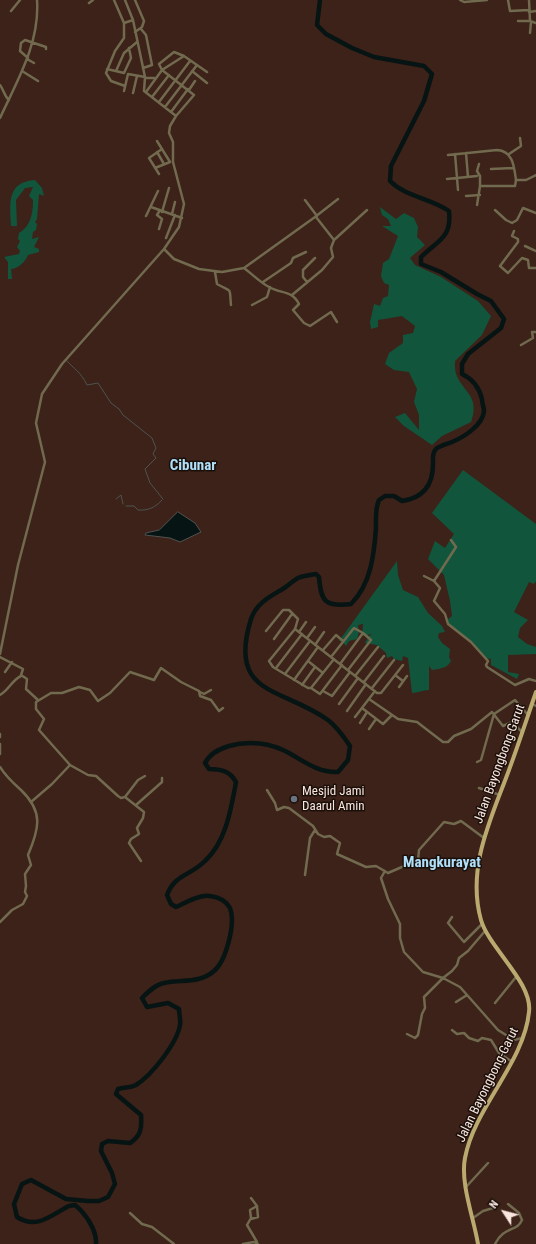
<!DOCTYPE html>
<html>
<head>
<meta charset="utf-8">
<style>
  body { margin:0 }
  #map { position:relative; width:536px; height:1244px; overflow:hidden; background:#3c2218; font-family:"Roboto Condensed",sans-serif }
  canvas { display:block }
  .north { position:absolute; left:484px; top:1192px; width:40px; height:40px; -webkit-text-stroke:3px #1b0f0a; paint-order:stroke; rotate:306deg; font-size:11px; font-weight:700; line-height:16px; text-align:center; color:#f9e6df }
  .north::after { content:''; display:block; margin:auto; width:14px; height:18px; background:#f9e6df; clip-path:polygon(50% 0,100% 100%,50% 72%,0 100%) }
</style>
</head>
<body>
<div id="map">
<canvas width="536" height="1244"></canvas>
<div class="north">N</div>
</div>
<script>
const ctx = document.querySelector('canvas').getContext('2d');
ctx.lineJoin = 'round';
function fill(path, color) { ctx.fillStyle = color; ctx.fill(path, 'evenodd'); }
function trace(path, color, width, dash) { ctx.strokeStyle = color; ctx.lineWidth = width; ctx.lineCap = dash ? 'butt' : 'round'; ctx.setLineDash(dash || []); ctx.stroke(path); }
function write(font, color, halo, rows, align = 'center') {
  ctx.font = font + ' "Roboto Condensed",sans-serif'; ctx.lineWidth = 3; ctx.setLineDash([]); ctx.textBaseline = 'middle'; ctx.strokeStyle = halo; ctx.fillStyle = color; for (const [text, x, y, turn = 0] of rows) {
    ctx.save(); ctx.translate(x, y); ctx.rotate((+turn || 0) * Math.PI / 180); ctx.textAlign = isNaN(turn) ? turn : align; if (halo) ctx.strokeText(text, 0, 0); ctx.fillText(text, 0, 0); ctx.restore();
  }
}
const green = new Path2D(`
  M35 180 42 188 44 196 39 194 37 219 35 222 37 224 36 230 33 232 32 239 39 237 34 247 39 249V252L28 255C25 262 19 268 11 269L12 279H8V262L4 257 19 254 20 251 17 247 20 241 18 239 19 233C31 226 33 213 33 200L29 196 33 187 25 188 16 200 17 226H11C10 204 6 182 35 180Z
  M380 207 396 219 404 213 414 218 418 227 417 237 425 245 410 258 415 265 441 277 478 301 491 316 482 335 455 361C452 390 483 390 471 422L442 436 432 445 404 426 395 417 405 413 419 430V415L414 402 417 389 409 372 394 370 385 364 389 353 403 343V335L413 333 415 326 402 316 378 320V327L371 329 370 322 374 304 380 306 383 298 388 296 389 285 384 283 381 276 383 263 389 259 398 236 382 226H391L388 219 382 215Z
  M463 470 536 524V581L534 584 529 582 514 612 528 620 520 628 518 637 527 644 536 647V654L508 655V672L519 674 517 679 491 665V659L485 658 473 643 448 624 447 620 452 616 450 601 444 575 428 559 435 541 445 548 454 534 432 513Z
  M397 561 398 575 403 590 418 597 428 613 442 626 445 632 439 633 438 637 442 643 450 649 449 657 451 661C448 668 439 669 432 670L429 666V690C422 690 418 693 412 693L408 658 403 656 402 661 394 659 392 656 387 658 386 653 377 645 365 643 369 636 372 634 362 636 363 624 358 625 359 632 357 639 349 641 346 646 342 641H339Z`);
const water = new Path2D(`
  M178 512 195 523 201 532 180 542 170 538 145 535 146 533 159 530Z`);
const stream = new Path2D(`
  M66 360C75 370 80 371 87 385L98 383 111 403 119 409 123 415 152 438 156 448 153 454 156 458 145 469 150 483 163 499
  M116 499 121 495 123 504
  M126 506H134L138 510C148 511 156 507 162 500`);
const river = new Path2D(`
  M96 1244C97 1230 85 1213 75 1205L69 1206C51 1215 37 1230 17 1217L14 1204 22 1184 31 1180 66 1199 88 1201H99L108 1197 115 1184 112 1173 101 1151 102 1144 108 1141 130 1143C141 1136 142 1128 141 1115L116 1094 118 1089C125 1087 130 1088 136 1085 152 1075 177 1043 180 1025 181 1020 179 1014 179 1009L168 1003 147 1007 142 998C148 992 156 984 164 983 182 979 199 984 214 971 226 961 236 923 230 908 226 901 219 897 210 896 200 894 185 903 176 907L171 904 167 895C175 874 190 876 205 861 226 842 231 809 236 782 230 771 221 769 209 769L205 763C210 753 219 749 229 746 249 740 271 743 289 753 305 762 319 773 338 772L348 760 350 746C344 737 337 727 328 720 282 687 227 696 251 619 256 604 269 597 281 590 287 587 292 581 298 578 303 576 310 575 316 574L319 577C321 602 325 607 351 604 371 584 374 555 376 528 376 519 375 508 379 500L385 496H394L402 501C423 498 433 486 433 464 433 459 432 453 436 449 439 446 447 444 452 442 464 437 483 425 484 411 484 408 482 403 482 399 479 387 473 379 462 374V364L468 354 501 328 504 319 491 301 477 294 441 272 421 264V257C438 240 452 238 449 211 430 198 406 197 390 181L391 166 424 101 432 74 424 66 374 57 352 48 326 34 317 25 320 0`);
const street = new Path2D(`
  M114 0 124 23V38L115 51 106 73 111 81 125 86
  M135 0 144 21 142 27 135 32
  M460 0 464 2 487 0
  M508 0 510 11 529 10
  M529 0 530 21 536 23
  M89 3 93 0
  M11 11 20 0
  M529 12 536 11
  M518 21H530
  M124 23 133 20
  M141 29 146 35 152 65 143 68
  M530 33 531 22
  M184 56 174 52 159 64 162 70 184 56 207 72
  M28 58 20 51 21 43 25 40 46 47V49
  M27 59 34 63
  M107 69 124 73
  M22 71 38 81
  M116 71 124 53 137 42
  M192 71 207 83
  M124 73 131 58 129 48
  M145 78H154
  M0 85C4 90 4 96 9 100
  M189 90 195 81
  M124 91 128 74 145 77
  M146 92 162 70 194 95 176 116
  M133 93 137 76
  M152 97 169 75
  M159 102 190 61
  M165 107 197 65
  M171 112 188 89
  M0 118C17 81 40 43 37 0
  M157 141 170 162
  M157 152 164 164
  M466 153 468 177
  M455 154 458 190
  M509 154 521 146 520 138
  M448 155 497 150C513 151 514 166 516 180
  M479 164 477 171 480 176V186
  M155 168 170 162
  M491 169 513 168
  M159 174 149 158 162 149
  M447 179 477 176
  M466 196 480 195
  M305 200 317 216
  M477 205 480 186H515L516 180H526L536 175
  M151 207 182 218
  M495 210 506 220 512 223 517 220 523 208 536 213
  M162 212 169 188
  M172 214 175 202
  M146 216 158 191
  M159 229 162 219 157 215 160 210
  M514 231 512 236 518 239V242L500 266 508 273 522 258 528 260 529 268H536
  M166 238 175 215
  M334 240 367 210
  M525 246 536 251
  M164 249 174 259 199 269 222 272 244 268C252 274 261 283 269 287 281 294 292 290 299 304L293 310 304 323 310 326 331 312 337 322
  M244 268 315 217 338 199
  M215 272 217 284C233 293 229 286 231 305
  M263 282 291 263 293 258 306 252
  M307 282 303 277V270L315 258
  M292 295 322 270 333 257 331 248 334 240 316 217
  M252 305 267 297 270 287
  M521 345 533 338 532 332H536
  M451 540 456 547 434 581 440 588 434 601 445 614 448 624 471 642 488 661 486 665 487 667 515 685 529 679 536 681
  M424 576 434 581
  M295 629 377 693H381L403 665
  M266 631 283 610H289L298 619 295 629 269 661 273 667 308 688H311L334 659
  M299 632 306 622
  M307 638 315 627
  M274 639 292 614
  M315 645 324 632
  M323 650 336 635 343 641
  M0 654 18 565 45 462 36 423 42 394 62 364 164 249 179 227 184 204 173 162V142L169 133 170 126 176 116 144 91 145 77 133 20 125 0
  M0 657 23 669 21 675 27 679 26 689 38 700
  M331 657 354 628 363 633 340 664
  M308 661 323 673
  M276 668 302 634
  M348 670 371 640 363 633
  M5 672 12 662
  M285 674 310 641
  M395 675 403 681
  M355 676 378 647
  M294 680 318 647
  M364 682 384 656
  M302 685 315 667
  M399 687 407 676
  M311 688 320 694 342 665
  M372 688 394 660
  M323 691 332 696 350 672
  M200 692 204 694 211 690
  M0 695C9 690 12 680 21 676
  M369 699 398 719 417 722 443 742H448L454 736 471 729 492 712 503 726 512 722 522 732
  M339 704 358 678
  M532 704 536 706
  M362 708 383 724 392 715
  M347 711 366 684
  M355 717 375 691
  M360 723 367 712
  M369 729 376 719
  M0 734V737
  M0 744V754
  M477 762 481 760 494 714 515 700 528 715
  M0 767C6 777 13 783 21 790 44 812 39 829 28 855L31 865 25 874 26 886 25 892 27 896 23 904 12 910 0 922
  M479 788 500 795
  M267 790 275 803 277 810 284 807 289 808 313 826 318 834 324 837 330 836 340 843 337 854 366 867 376 866 388 873 418 860 419 850 444 822 454 824 461 821 484 838
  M125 797 138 780 145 776
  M31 802 52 784 70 765
  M136 805 162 782V778
  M141 861 129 843 131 839 139 834 137 828 143 818 144 812 125 797 121 798 118 796 96 776 88 775 70 765 39 730 44 719 36 709V702L51 693H62L79 687 90 690 98 701 110 693 130 672 154 680 161 668 181 682 199 691 200 696 211 700 219 711 223 708
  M385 871 381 878 388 899 400 924V938L404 952 423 972 443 978 424 997 425 1008 422 1014 418 1035 415 1038 407 1034
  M305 875 310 838 315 830
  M452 917 448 923 464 942 482 924
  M485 931 468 951 459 958 457 965 452 971 443 978 460 987 498 1030 514 1040 522 1038
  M456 1002 467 995
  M495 1003 516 977
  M452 1030 457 1034 464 1033 469 1038 478 1041 482 1038 491 1040 499 1053 511 1061
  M466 1187 488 1163
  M251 1198 257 1206 250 1210 251 1218 247 1225 257 1242
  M130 1213 142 1224 152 1227 174 1244
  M473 1218 483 1211 493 1208
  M251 1219 258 1217 257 1206
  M243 1244 254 1242 258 1244
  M495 1244C504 1226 517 1232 522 1220L519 1213 508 1204`);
const primary = new Path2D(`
  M478 1244C474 1219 460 1183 465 1158 474 1108 524 1063 529 1012 533 983 489 948 481 920 467 870 489 823 506 778 517 749 526 721 536 692`);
const markers = [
  [294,799,4,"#6b7280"]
];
const streetNames = [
  ["Jalan Bayongbong-Garut",500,764,-70],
  ["Jalan Bayongbong-Garut",488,1085,-64]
];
const poiNames = [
  ["Mesjid Jami",302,792],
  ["Daarul Amin",302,807]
];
const quarterNames = [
  ["Cibunar",193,466],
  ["Mangkurayat",442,863]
];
fill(green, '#11563c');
fill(water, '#071414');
trace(water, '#505351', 1);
trace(stream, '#505351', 1);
trace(river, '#071414', 4.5);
trace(street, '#716a4f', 2.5);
trace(primary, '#baaa70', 4);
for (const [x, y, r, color] of markers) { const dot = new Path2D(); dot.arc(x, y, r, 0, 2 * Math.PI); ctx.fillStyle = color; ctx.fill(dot); trace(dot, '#1b0f0a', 1.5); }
write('13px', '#f9e6df', '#1b0f0a', streetNames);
write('13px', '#f9e6df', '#1b0f0a', poiNames, 'left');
write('bold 15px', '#b1e0fa', '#1b0f0a', quarterNames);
</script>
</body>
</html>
